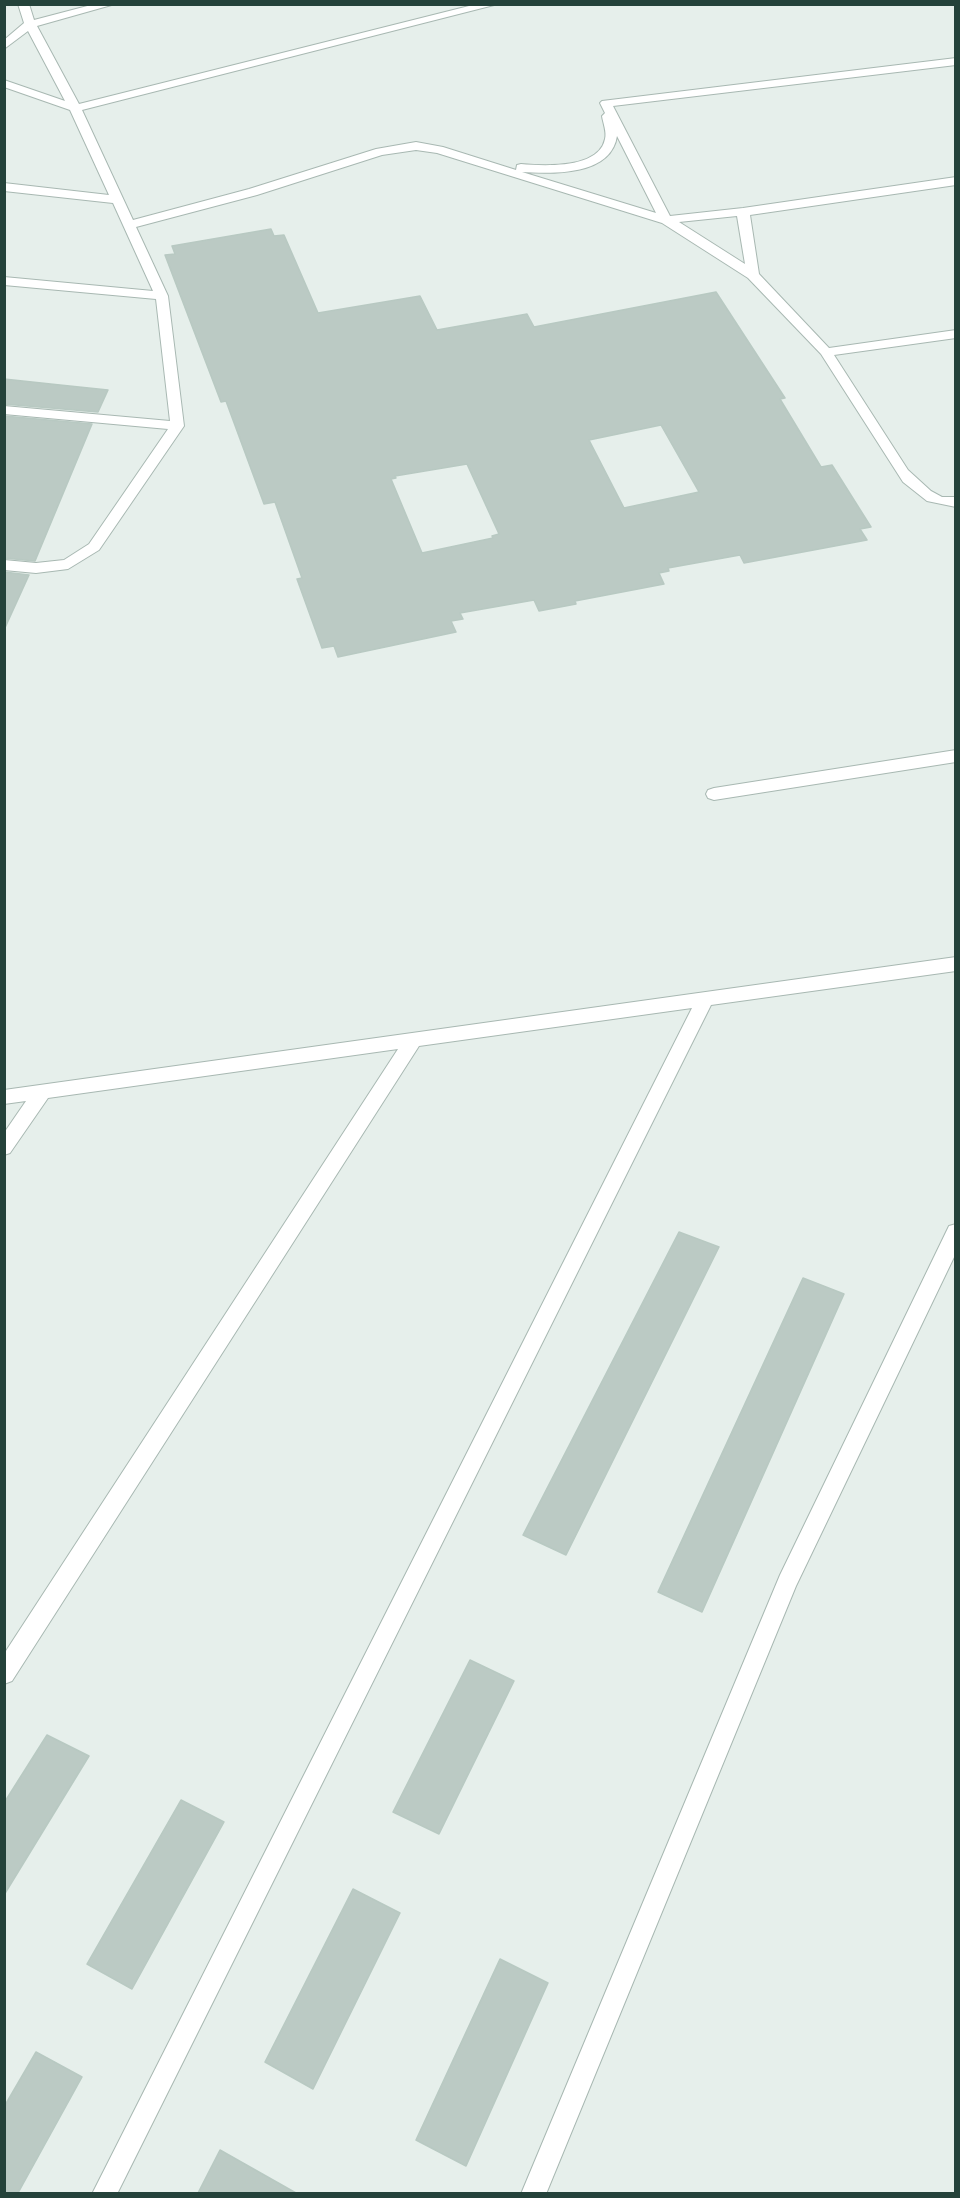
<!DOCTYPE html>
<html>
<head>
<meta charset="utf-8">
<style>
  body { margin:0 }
  #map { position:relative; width:960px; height:2198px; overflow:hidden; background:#e6efeb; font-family:Quicksand,sans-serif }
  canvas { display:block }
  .frame { position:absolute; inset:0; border:6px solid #24423a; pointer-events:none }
</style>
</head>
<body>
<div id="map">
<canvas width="960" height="2198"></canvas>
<div class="frame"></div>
</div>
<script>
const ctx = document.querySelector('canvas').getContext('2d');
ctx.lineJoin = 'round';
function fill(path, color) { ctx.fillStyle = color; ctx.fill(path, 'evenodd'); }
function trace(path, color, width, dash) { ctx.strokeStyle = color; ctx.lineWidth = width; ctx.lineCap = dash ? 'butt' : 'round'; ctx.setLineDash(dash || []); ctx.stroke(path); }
const building = new Path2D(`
  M271 229 274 236 284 235 318 313 420 296 437 330 527 314 534 327 716 292 785 398 780 399 821 467 832 465 871 527 860 529 867 540 744 563 740 555 668 568 669 571 659 573 664 584 575 601 576 604 539 611 534 600 460 613 463 619 451 621 456 632 338 657 334 646 322 648 297 579 302 578 275 502 264 504 226 401 221 402 165 255 175 254 172 246ZM661 425 699 492 624 508 589 440ZM467 464 499 534 492 536 493 538 422 553 391 479 396 478 395 476Z
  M4 379 60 385 108 390 98 412 4 404Z
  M4 416 92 424 35 561 4 558Z
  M4 572 29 575 4 630Z
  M679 1232 719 1247 566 1555 523 1535Z
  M803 1278 844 1294 702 1612 658 1592Z
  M470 1660 514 1681 439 1834 393 1812Z
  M47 1735 89 1756 4 1895V1803Z
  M181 1800 224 1822 132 1989 87 1964Z
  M353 1889 400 1913 313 2089 265 2062Z
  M500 1959 548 1983 466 2166 416 2140Z
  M36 2052 82 2077 18 2193H4V2107Z
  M220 2150 296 2193H198Z`);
const street = new Path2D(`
  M18 4H29L34 20 95 4H115L37 26 79 104 477 4H498L82 110 133 220 249 189 376 149 416 142 443 147 516 170 517 165 521 164C544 166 599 169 605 139 607 132 603 123 602 116L605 113 600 103 602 101 956 58V65L613 106 670 216 743 208 956 177V185L750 215 759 274 829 348 956 330V338L834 355 908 470 931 491 942 497H956V507L927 501 903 482 821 354 748 278 662 223 437 153 416 150 382 155 257 195 136 227 168 296 184 426 99 550 68 569 36 573 4 570V560L36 563 64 560 89 544 168 429 4 414V406L170 421 156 299 4 285V277L153 291 113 203 4 191V183L109 195 70 110 4 87V80L65 101 28 31 4 49V40L24 23ZM617 136 656 213 522 172C552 174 611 176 617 136ZM737 216 745 264 679 222Z
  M956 750V762L714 800 708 798 706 794 708 790 714 788Z
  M956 957V971L711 1005 117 2194H92L692 1008 419 1046 12 1681 4 1684V1654L398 1049 48 1098 10 1153 4 1155V1133L26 1101 4 1104V1090Z
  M956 1224V1253L796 1586 546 2194H521L780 1575 949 1226Z`);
fill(building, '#bbcac4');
trace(building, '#b8c9c2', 1.5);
trace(street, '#a8b8b2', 2);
fill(street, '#fff');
</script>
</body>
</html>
